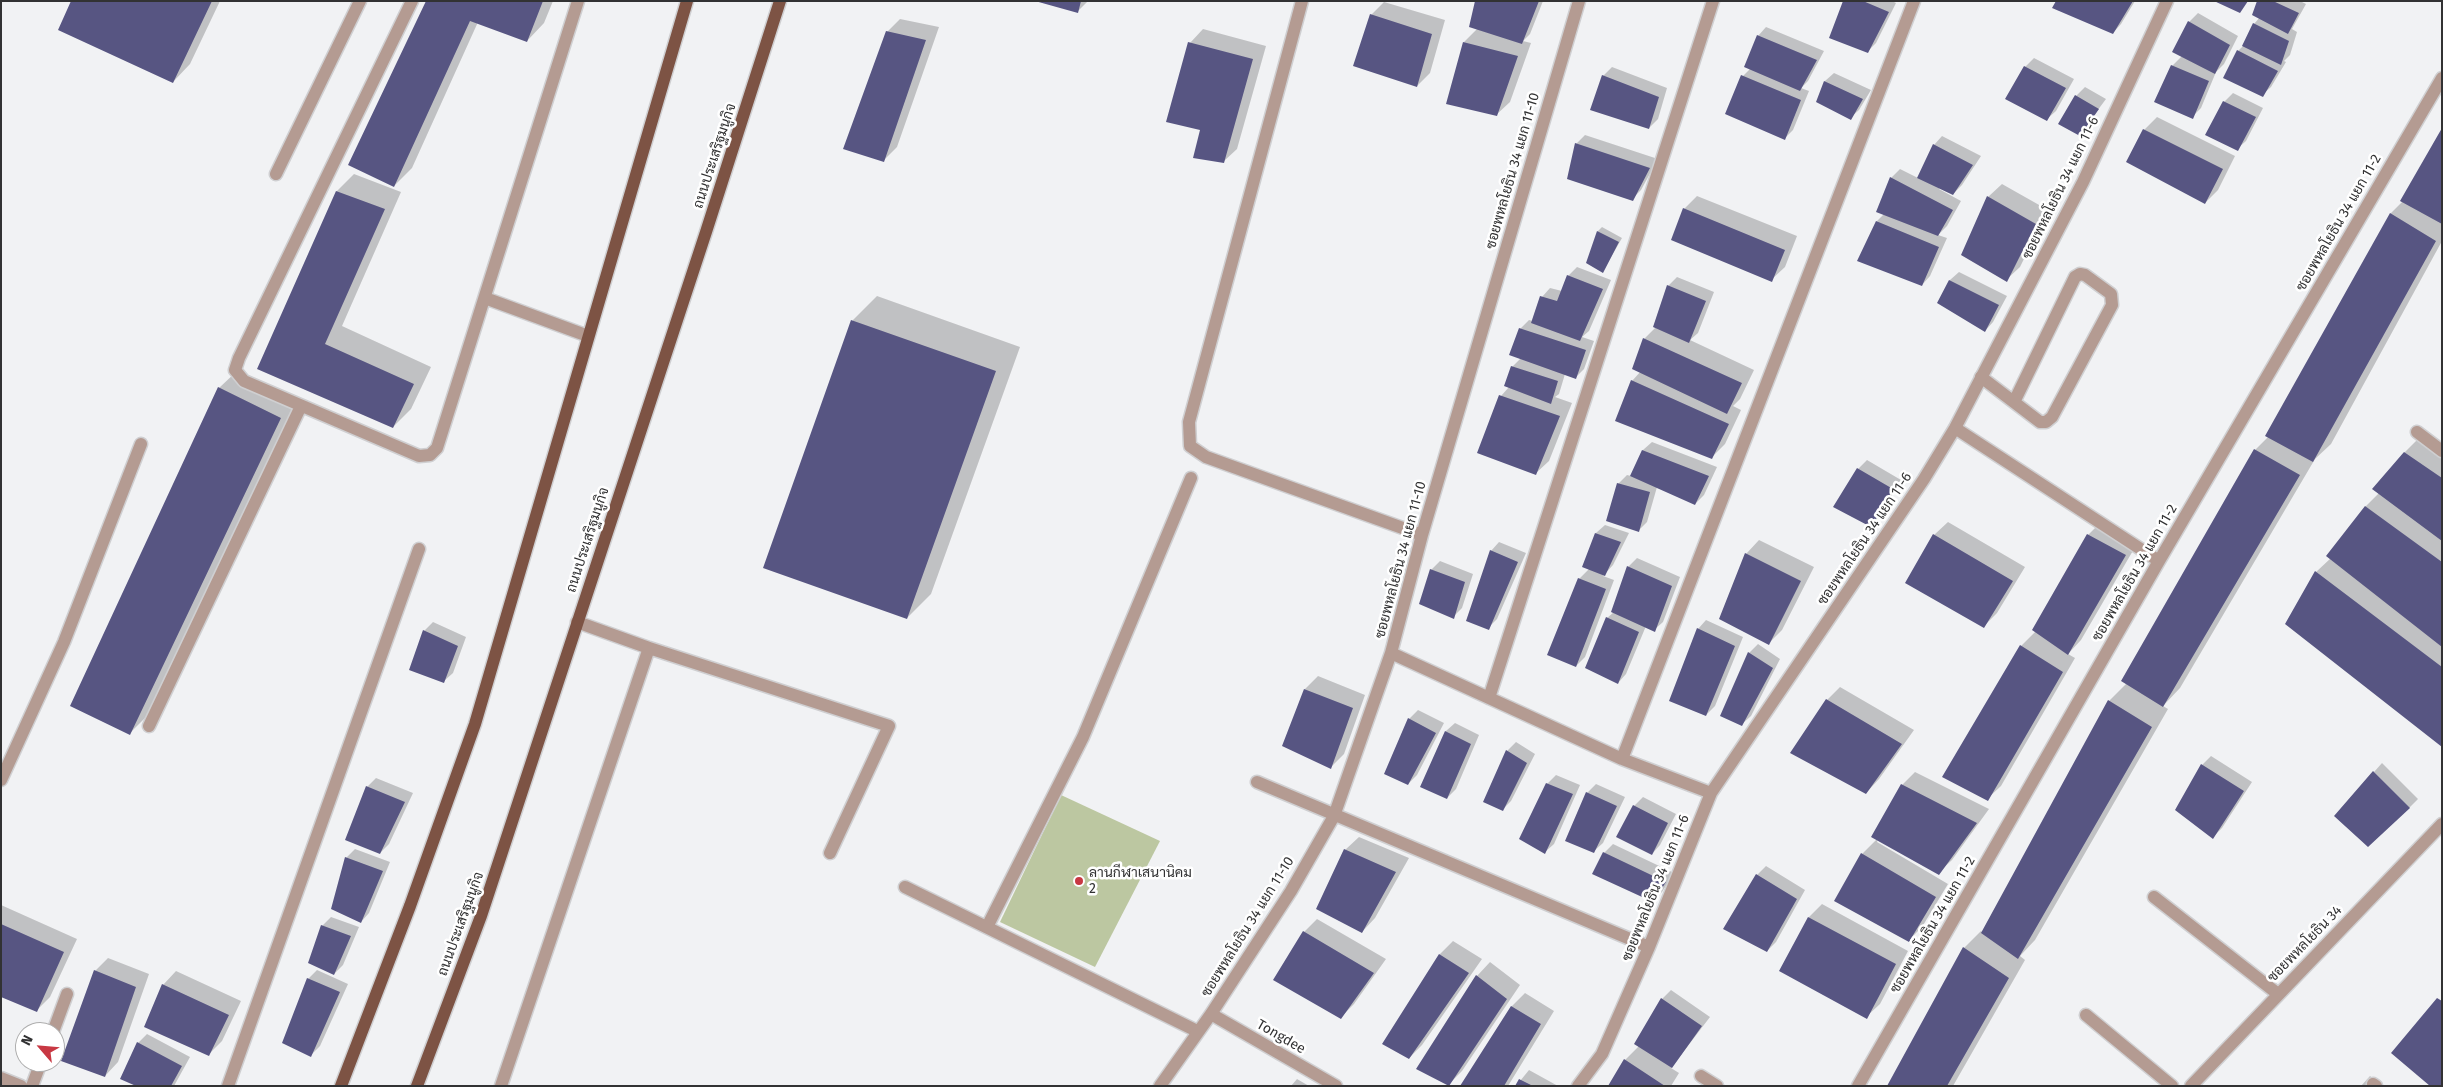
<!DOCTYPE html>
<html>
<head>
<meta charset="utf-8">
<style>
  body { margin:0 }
  #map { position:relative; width:2443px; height:1087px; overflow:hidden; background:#f1f2f4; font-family:"Fira Sans",sans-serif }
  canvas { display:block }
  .frame { position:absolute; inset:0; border:2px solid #323233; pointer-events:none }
  .north { position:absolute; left:15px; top:1022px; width:50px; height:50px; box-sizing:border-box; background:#fff; border:1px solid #adadad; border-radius:50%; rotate:297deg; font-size:14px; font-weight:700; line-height:20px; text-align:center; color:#323233 }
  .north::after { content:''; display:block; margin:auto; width:18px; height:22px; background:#c83843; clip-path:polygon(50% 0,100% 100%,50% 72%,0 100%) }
</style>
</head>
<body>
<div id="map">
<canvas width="2443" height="1087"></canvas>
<div class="frame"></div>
<div class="north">N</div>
</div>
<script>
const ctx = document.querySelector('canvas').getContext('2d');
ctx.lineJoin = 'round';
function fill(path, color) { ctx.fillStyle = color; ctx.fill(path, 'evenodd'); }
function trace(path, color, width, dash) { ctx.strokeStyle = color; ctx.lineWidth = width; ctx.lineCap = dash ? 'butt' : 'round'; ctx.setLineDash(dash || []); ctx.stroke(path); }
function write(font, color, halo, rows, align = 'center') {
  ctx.font = font + ' "Fira Sans",Sarabun,sans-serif'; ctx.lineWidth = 5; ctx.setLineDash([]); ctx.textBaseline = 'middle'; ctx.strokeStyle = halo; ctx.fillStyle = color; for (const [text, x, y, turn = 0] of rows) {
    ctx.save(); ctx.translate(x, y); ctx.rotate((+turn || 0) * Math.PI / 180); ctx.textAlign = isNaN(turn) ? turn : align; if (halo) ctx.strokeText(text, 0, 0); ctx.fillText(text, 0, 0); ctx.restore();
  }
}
const green = new Path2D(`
  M1061 795 1160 841 1095 967 1000 922Z`);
const shadow = new Path2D(`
  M72 1H220L190 64 173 82Z
  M427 1H553L544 23 527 41 478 22 412 168 394 186Z
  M1037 1H1088L1077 12Z
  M1476 1H1543L1530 34 1523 41 1531 43 1510 102 1496 115 1464 42 1478 28Z
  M1844 1H1892L1896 3 1876 43 1867 52Z
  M2057 1H2135L2121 24 2113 33Z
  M2258 1H2300L2306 4 2292 29 2297 32 2290 55 2284 61 2286 62 2271 87 2262 95 2238 51 2244 45 2254 24 2260 17Z
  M1384 2 1445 20 1430 73 1417 86 1371 15Z
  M2198 13 2238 36 2224 64 2216 72 2201 108 2192 117 2172 66 2182 56 2189 22Z
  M900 19 939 27 897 147 884 160 887 32Z
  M1766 27 1824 51 1808 81 1801 88 1809 91 1793 130 1784 139 1743 76 1751 68 1758 36Z
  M1203 29 1266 46 1237 149 1223 162 1201 129 1190 43Z
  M2034 58 2074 79 2056 111 2047 119 2025 67Z
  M1612 67 1667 88 1658 119 1649 128 1603 76Z
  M1834 73 1871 90 1859 110 1850 118 1817 101 1825 81Z
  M2085 87 2106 99 2080 134 2076 96Z
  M2233 93 2263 108 2246 141 2237 149 2224 102Z
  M2157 117 2235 156 2218 190 2205 203 2144 130Z
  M2442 131V241L2331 444 2315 459 2180 688 2163 706 2168 709 2035 940 2020 956 2025 960 1953 1086H1889L1964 948 1981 931 1982 932 2109 701 2127 683 2255 450 2269 436 2391 213 2403 201Z
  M1585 135 1658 159 1641 190 1632 199 1576 144Z
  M1942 136 1981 156 1962 185 1953 194 1940 187 1939 189 1961 201 1947 226 1938 235 1947 238 1930 276 1922 285 1877 221 1884 214 1877 211 1891 178 1900 169 1918 178 1934 145Z
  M354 174 401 192 342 326 431 367 411 409 393 427 259 368 337 191Z
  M2002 184 2048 210 2020 267 2006 280 1988 197Z
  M1697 196 1797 236 1785 267 1771 280 1684 209Z
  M1602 227 1622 238 1603 271 1587 262 1598 231Z
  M1577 267 1611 280 1589 331 1582 337 1594 341 1584 369 1575 378 1565 374 1559 394 1555 397 1572 403 1549 461 1535 474 1501 396 1509 387 1512 367 1521 358 1520 329 1529 320 1533 321 1542 297 1550 288 1562 291 1568 276Z
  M1959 272 2007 296 1993 322 1985 331 1938 303 1950 280Z
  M1677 277 1714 292 1698 333 1690 340 1754 370 1740 399 1733 406 1741 410 1725 444 1712 457 1632 381 1641 371 1644 339 1656 327 1668 286Z
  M877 296 1020 347 931 594 907 618 764 567 853 320Z
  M237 371 297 400 147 716 130 733 219 388Z
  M2422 435 2442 449V745L2286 623 2316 572 2331 558 2366 506 2379 493 2405 452Z
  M1652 442 1717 467 1704 495 1695 504 1657 487 1647 522 1638 531 1618 484 1627 475 1631 476 1643 450Z
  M1867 460 1901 480 1879 517 1871 525 1835 506 1858 469Z
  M1948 522 2025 567 1997 613 1984 626 1934 535Z
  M2101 522 2138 542 2081 640 2068 654 2075 658 2001 786 1987 799 1944 777 2021 646 2036 631 2088 535Z
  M1605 525 1629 533 1613 565 1603 576 1614 580 1585 657 1576 666 1579 579 1589 569 1596 533Z
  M1759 540 1814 567 1782 630 1769 643 1746 554Z
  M1499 542 1526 553 1497 619 1488 628 1491 551Z
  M1637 558 1680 577 1663 622 1654 630 1646 626 1626 674 1618 683 1607 618 1614 612 1628 567Z
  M1440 561 1473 574 1462 608 1453 617 1431 570Z
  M1706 620 1743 637 1715 706 1706 715 1698 629Z
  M433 622 466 637 453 673 444 681 424 631Z
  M1758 644 1780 659 1751 716 1742 724 1749 653Z
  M1318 676 1365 695 1344 754 1331 767 1305 689Z
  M1840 687 1914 730 1879 779 1866 793 1827 700Z
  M1418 710 1444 723 1417 775 1408 784 1409 719Z
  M1455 723 1479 735 1456 789 1447 798 1422 787 1446 731Z
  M1516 742 1535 754 1511 801 1502 810 1507 751Z
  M2211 756 2252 782 2222 828 2213 837 2177 810 2202 765Z
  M2382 763 2418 799 2409 808 2374 772Z
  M1915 772 1989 809 1952 860 1938 873 1878 839 1877 842 1948 884 1922 927 1908 941 1862 854 1877 839 1902 785Z
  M1556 775 1580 785 1554 844 1545 852 1547 784Z
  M376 778 413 793 389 844 380 853 367 787Z
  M1596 784 1625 797 1603 843 1594 851 1587 793Z
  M1643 797 1676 814 1660 845 1652 854 1634 806Z
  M1359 837 1409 858 1375 918 1362 932 1345 850Z
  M1613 844 1674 873 1662 892 1653 901 1604 853Z
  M355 849 390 862 369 913 361 922 346 858Z
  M1766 866 1805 890 1776 942 1767 951 1757 875Z
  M1822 904 1908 951 1880 1004 1866 1017 1780 970 1809 917Z
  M1 905 77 939 50 997 37 1010 1 996Z
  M331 917 359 927 343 965 334 974 322 926Z
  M1317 919 1386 959 1354 1004 1341 1017 1304 932Z
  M1453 941 1482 959 1422 1045 1409 1058 1384 1043 1440 954Z
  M108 958 149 974 118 1062 105 1076 95 971Z
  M1490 962 1520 985 1462 1071 1449 1084 1477 976Z
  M317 970 348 984 320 1046 311 1055 308 979Z
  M176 971 241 1001 222 1041 209 1054 163 985Z
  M1671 990 1710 1017 1671 1068 1679 1073 1671 1086H1610L1625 1060 1639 1046 1636 1044 1662 999Z
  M1525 993 1554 1011 1508 1086H1461L1512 1006Z
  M147 1034 190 1057 174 1086H139L121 1078 138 1043Z
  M1529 1070 1558 1086H1516Z
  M2370 1076 2382 1086H2361Z
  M1297 1079 1309 1086H1291Z`);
const building = new Path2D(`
  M71 1H212L173 83 58 30Z
  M426 1H543L527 42 470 21 394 187 348 165Z
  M1035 1H1081L1078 13Z
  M1475 1H1539L1522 44 1469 27Z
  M1843 1H1863L1889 12 1868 53 1829 38Z
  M2056 1H2133L2113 34 2052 8Z
  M2214 1H2248L2240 13Z
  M2257 1H2273L2299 13 2288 34 2252 15Z
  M1370 14 1432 34 1417 87 1353 66Z
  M2188 21 2230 45 2215 74 2172 52Z
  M2253 23 2289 41 2281 65 2242 46Z
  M886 31 926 40 884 162 843 149Z
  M1757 35 1817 60 1800 91 1744 67Z
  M1188 42 1253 59 1224 163 1193 158 1200 130 1166 122Z
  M1463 42 1518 56 1497 116 1446 104Z
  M2237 50 2278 71 2263 97 2223 78Z
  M2171 65 2209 81 2193 119 2154 102Z
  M2024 66 2066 88 2047 121 2005 99Z
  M1602 75 1659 97 1649 129 1590 110Z
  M1741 75 1801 100 1785 140 1725 114Z
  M1824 81 1863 99 1851 120 1816 102Z
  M2075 95 2099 109 2080 136 2058 124Z
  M2223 101 2256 117 2238 151 2205 135Z
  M2442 128V224L2400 201Z
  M2143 129 2223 169 2205 204 2126 162Z
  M1575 143 1650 168 1633 201 1567 179Z
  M1933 144 1973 165 1953 195 1917 178Z
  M1890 177 1953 210 1938 236 1876 212Z
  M336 191 385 209 325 344 414 384 393 428 257 369Z
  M1987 196 2036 224 2007 282 1961 255Z
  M1683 208 1785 250 1772 282 1671 240Z
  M2390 213 2436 241 2313 462 2265 436Z
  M1876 221 1939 247 1922 286 1857 261Z
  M1597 231 1619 242 1603 273 1586 263Z
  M1567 275 1603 289 1580 341 1531 323 1540 296 1557 301Z
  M1949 280 1999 305 1985 332 1937 303Z
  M1667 285 1706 301 1689 343 1653 327Z
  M851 320 996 371 907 619 763 568Z
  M1519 328 1586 350 1576 379 1509 355Z
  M1643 338 1742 383 1727 414 1632 369Z
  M1511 366 1558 381 1551 404 1504 386Z
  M1631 380 1729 424 1712 459 1615 421Z
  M218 387 281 418 130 735 70 706Z
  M1499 395 1560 416 1536 475 1477 453Z
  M2254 449 2300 475 2163 707 2121 681Z
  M1642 450 1709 476 1695 505 1630 476Z
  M2404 452 2442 478V541L2372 489Z
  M1857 468 1893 489 1871 527 1833 507Z
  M1617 483 1650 492 1639 532 1606 521Z
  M2365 506 2442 562V647L2326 556Z
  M1595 533 1621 542 1605 576 1582 567Z
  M1933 534 2013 581 1984 628 1905 583Z
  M2087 534 2126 555 2068 655 2032 630Z
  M1490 550 1518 562 1489 630 1466 621Z
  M1745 553 1801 581 1769 645 1719 619Z
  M1627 566 1672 586 1655 632 1611 612Z
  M1430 569 1465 582 1454 619 1419 604Z
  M2315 571 2442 667V747L2285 624Z
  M1578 578 1606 589 1576 667 1547 655Z
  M1606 617 1639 632 1618 684 1585 668Z
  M1697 628 1735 646 1706 716 1669 701Z
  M423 630 458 646 444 683 409 670Z
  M2020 645 2063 672 1988 801 1942 777Z
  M1748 652 1773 668 1742 726 1720 716Z
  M1304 689 1353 708 1331 769 1282 746Z
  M1826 699 1902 744 1866 794 1790 753Z
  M2108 700 2152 727 2018 959 1981 933Z
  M1408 718 1436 733 1408 785 1384 774Z
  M1445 731 1471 744 1447 799 1420 787Z
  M1506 750 1527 763 1503 811 1483 802Z
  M2201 764 2244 791 2213 839 2175 810Z
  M2373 771 2410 808 2368 847 2334 816Z
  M1546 783 1573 794 1545 854 1519 839Z
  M1901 784 1977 823 1939 875 1871 837Z
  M366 786 405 802 380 854 345 840Z
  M1586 792 1617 806 1594 853 1565 841Z
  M1633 805 1668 823 1652 855 1616 837Z
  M1344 849 1396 872 1362 933 1316 909Z
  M1603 852 1666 882 1653 902 1592 874Z
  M1861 853 1936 897 1909 942 1834 901Z
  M345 857 383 871 361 923 331 909Z
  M1756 874 1797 899 1767 952 1723 929Z
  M1808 917 1896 964 1867 1019 1779 971Z
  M1 924 64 952 37 1012 1 997Z
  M321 925 351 936 334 975 308 963Z
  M1303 931 1374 973 1341 1019 1273 980Z
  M1963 947 2009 978 1947 1086H1887Z
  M1439 954 1469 973 1409 1059 1382 1044Z
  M94 970 136 987 105 1077 61 1061Z
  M1476 975 1507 999 1449 1086 1416 1069Z
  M307 978 340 992 311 1057 282 1043Z
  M162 984 229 1015 209 1056 144 1027Z
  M1661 998 1702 1026 1672 1068 1634 1044Z
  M2437 998 2442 1001V1086H2430L2391 1053Z
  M1511 1006 1541 1024 1504 1086H1460Z
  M137 1042 182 1066 171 1086H136L120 1079Z
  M1624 1059 1665 1086H1608Z
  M1519 1079 1533 1086H1515Z`);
const lane = new Path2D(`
  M412 1 239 358 235 370 244 381 419 456 430 455 437 448 578 1
  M276 174 360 1
  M485 298 588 336
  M1981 377 2040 422H2046L2052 417 2112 305 2111 294 2085 275 2080 274 2075 277 2014 402
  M149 726 301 406
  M905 887 1197 1031
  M987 927 1083 737 1191 478`);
const street = new Path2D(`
  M1302 1 1189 422 1190 446 1206 457 1422 535
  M1955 428 2159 561
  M2417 432 2442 451
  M649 648 889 726 830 853
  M1391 653 1622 759 1711 793
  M1489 698 1713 1
  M1622 759 1914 1
  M1 780 64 642 141 444
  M1257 782 1649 947
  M2154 897 2278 994
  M1211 1014 1336 1086
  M2086 1015 2172 1086
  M53 1032 67 994
  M1701 1076 1717 1086
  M1 1078 21 1086
  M2373 1084 2376 1086
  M32 1086 41 1062
  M228 1086 419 549
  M501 1086 649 648 577 622
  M1160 1086 1211 1014 1291 891 1334 816 1391 653 1422 535 1579 1
  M1578 1086 1602 1054 1649 947 1711 793 1924 479 1955 428 2083 182 2167 1
  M1858 1086 2159 561 2442 78
  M2191 1086 2442 824`);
const primary = new Path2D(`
  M341 1086 410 906 475 724 687 1
  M417 1086 481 916 706 232 780 1`);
const markers = [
  [1079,881,5,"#c83843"]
];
const streetNames = [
  ["ถนนประเสริฐมนูกิจ",715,156,-72],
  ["ซอยพหลโยธิน 34 แยก 11-10",1513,171,-74],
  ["ซอยพหลโยธิน 34 แยก 11-6",2061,188,-64],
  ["ซอยพหลโยธิน 34 แยก 11-2",2339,223,-60],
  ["ซอยพหลโยธิน 34 แยก 11-6",1865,539,-56],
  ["ถนนประเสริฐมนูกิจ",588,540,-72],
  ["ซอยพหลโยธิน 34 แยก 11-10",1401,560,-75],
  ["ซอยพหลโยธิน 34 แยก 11-2",2135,573,-60],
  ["ซอยพหลโยธิน 34 แยก 11-6",1656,888,-68],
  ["ถนนประเสริฐมนูกิจ",461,924,-70],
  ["ซอยพหลโยธิน 34 แยก 11-2",1933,925,-60],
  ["ซอยพหลโยธิน 34 แยก 11-10",1248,927,-58],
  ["ซอยพหลโยธิน 34",2305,944,-46],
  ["Tongdee",1281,1037,30]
];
const poiNames = [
  ["ลานกีฬาเสนานิคม",1089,873],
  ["2",1089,889]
];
fill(green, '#bcc7a1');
fill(shadow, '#0003');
fill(building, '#575582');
trace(lane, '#cfcfd1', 15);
trace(street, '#cfcfd1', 15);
trace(primary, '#cfcfd1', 15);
trace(lane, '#b49b92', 12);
trace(street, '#b49b92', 12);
trace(primary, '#7d5344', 12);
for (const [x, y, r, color] of markers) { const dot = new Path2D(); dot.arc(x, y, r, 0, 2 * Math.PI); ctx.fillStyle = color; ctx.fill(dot); trace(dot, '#fff', 2); }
write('14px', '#323233', '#fff', streetNames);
write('14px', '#323233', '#fff', poiNames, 'left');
</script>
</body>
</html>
